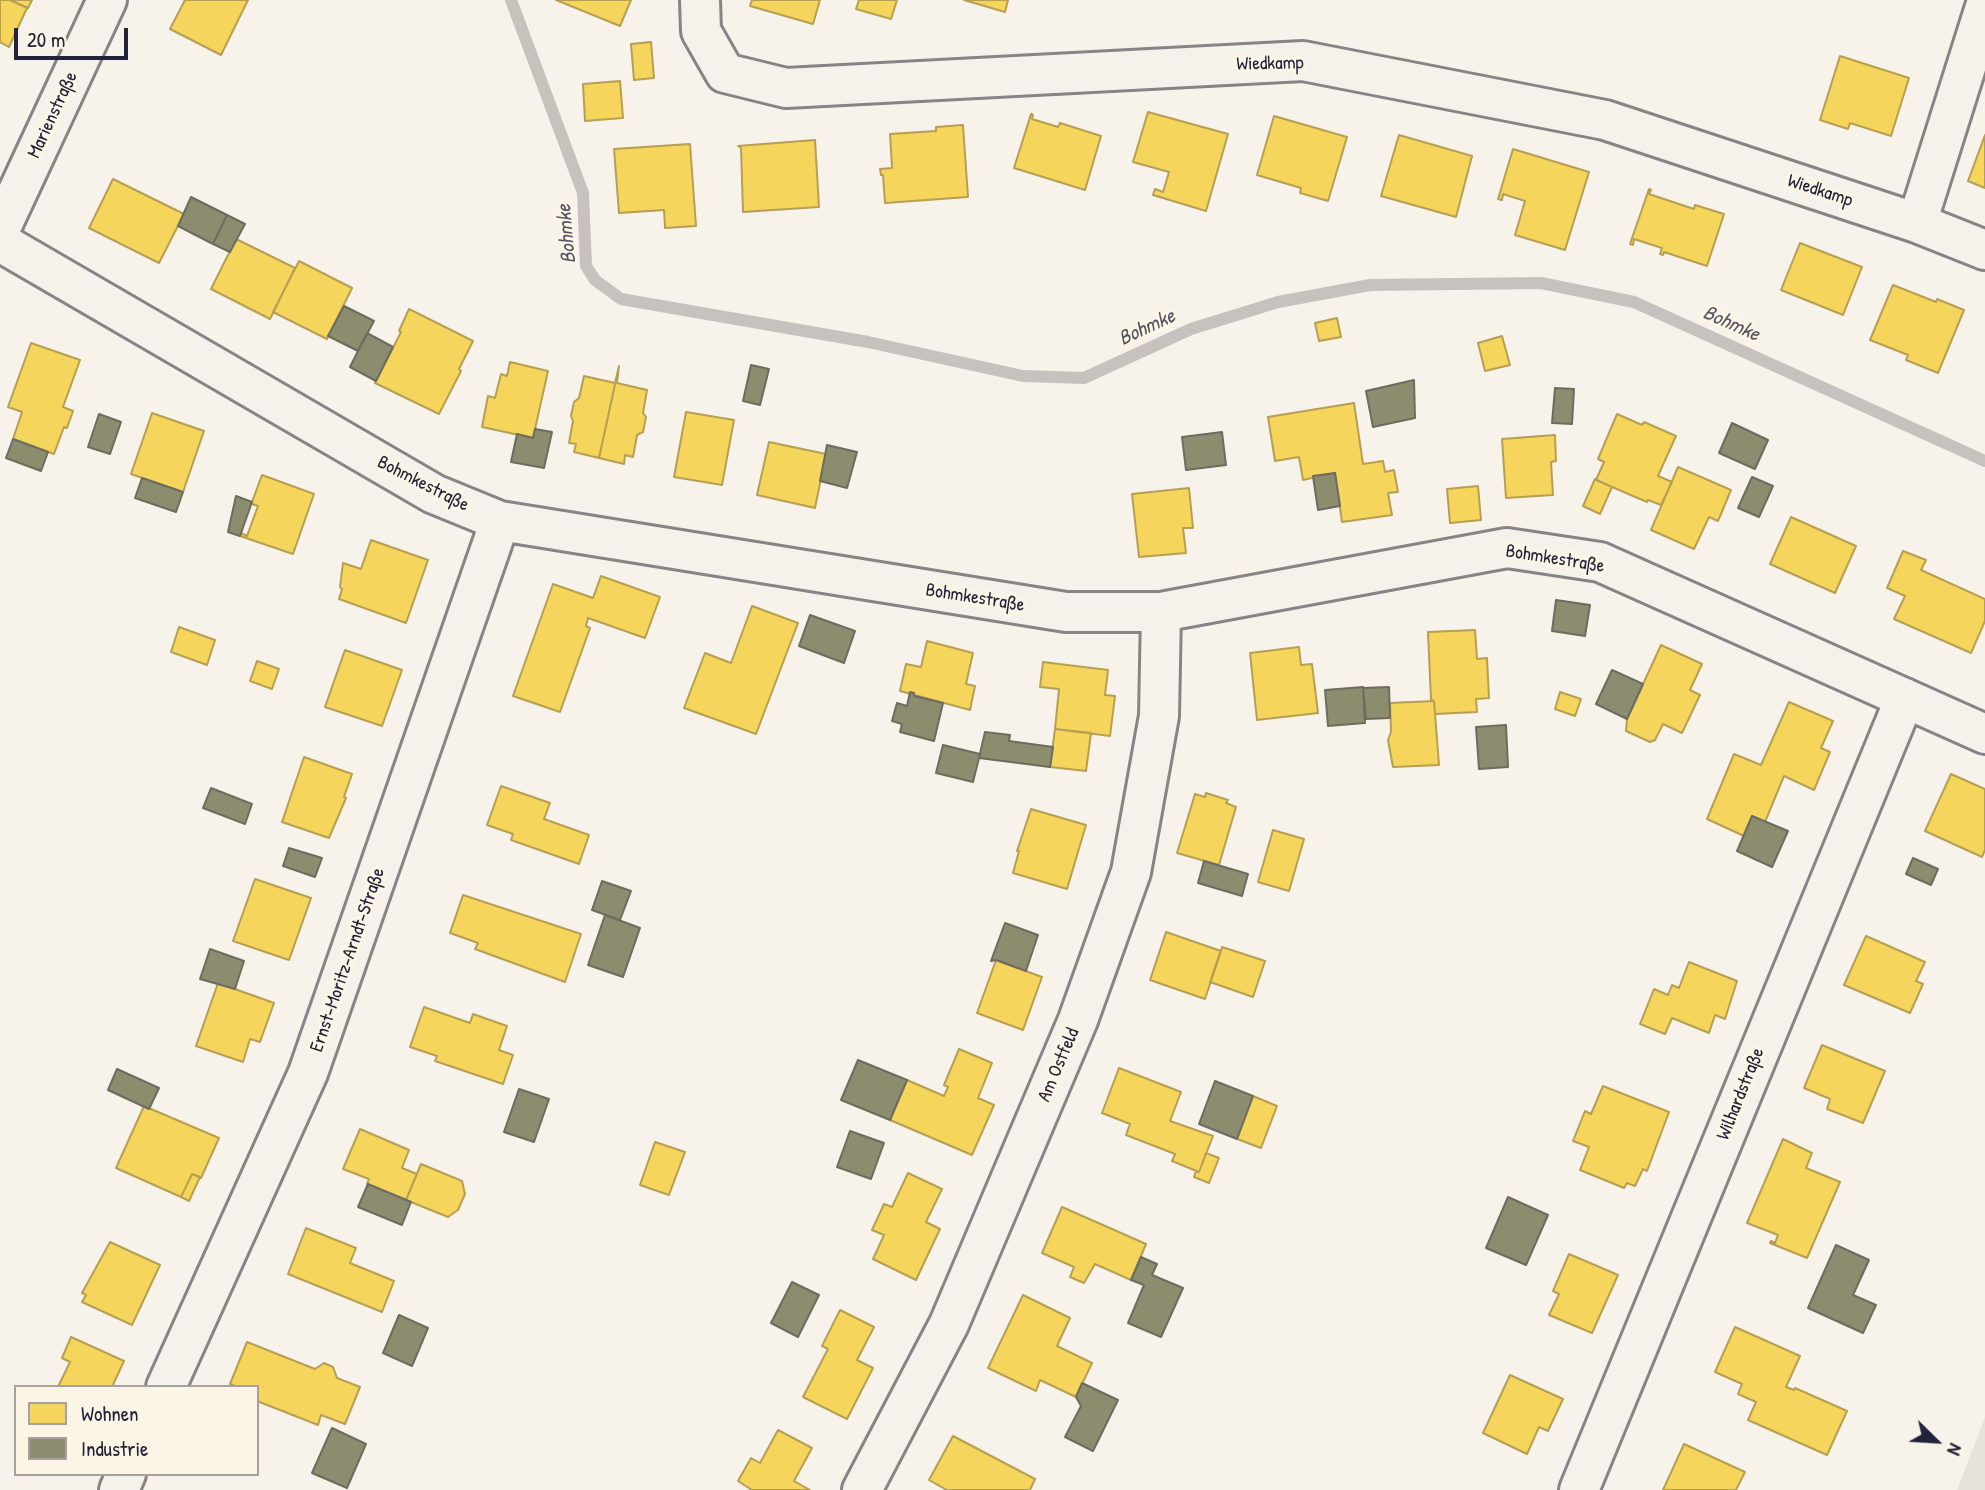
<!DOCTYPE html>
<html>
<head>
<meta charset="utf-8">
<style>
  body { margin:0 }
  #map { position:relative; width:1985px; height:1490px; overflow:hidden; background:#f7f3ea; font-family:"Patrick Hand",sans-serif }
  canvas { display:block }
  .legend { position:absolute; left:14px; top:1385px; width:245px; height:91px; box-sizing:border-box; background:#fcf5e5; border:2px solid #a5a1a1; margin:0; padding:9px 12px; list-style:none; font-size:21px; color:#22223b }
  .legend li { display:flex; align-items:center; gap:14px; height:35px }
  .legend b { width:35px; border:2px solid #a5a1a1 }
  .north { position:absolute; left:1901px; top:1406px; width:70px; height:70px; -webkit-text-stroke:5px #fcf5e5; paint-order:stroke; rotate:114deg; font-size:19px; font-weight:700; line-height:28px; text-align:center; color:#22223b }
  .north::after { content:''; display:block; margin:auto; width:24px; height:32px; background:#22223b; clip-path:polygon(50% 0,100% 100%,50% 72%,0 100%) }
  .scale { position:absolute; left:14px; top:28px; width:114px; height:32px; box-sizing:border-box; border:4px solid #22223b; border-top:0; padding-left:9px; font-size:21px; line-height:24px; white-space:nowrap; color:#22223b; -webkit-text-stroke:5px #fcf5e5; paint-order:stroke }
</style>
</head>
<body>
<div id="map">
<canvas width="1985" height="1490"></canvas>
<ul class="legend">
<li><b style="height:19px;background:#f6d55c"></b>Wohnen</li>
<li><b style="height:19px;background:#8c8c6e"></b>Industrie</li>
</ul>
<div class="north">N</div>
<div class="scale">20 m</div>
</div>
<script>
const ctx = document.querySelector('canvas').getContext('2d');
ctx.lineJoin = 'round';
function fill(path, color) { ctx.fillStyle = color; ctx.fill(path, 'evenodd'); }
function trace(path, color, width, dash) { ctx.strokeStyle = color; ctx.lineWidth = width; ctx.lineCap = dash ? 'butt' : 'round'; ctx.setLineDash(dash || []); ctx.stroke(path); }
function write(font, color, halo, rows, align = 'center') {
  ctx.font = font + ' "Patrick Hand",sans-serif'; ctx.lineWidth = 7; ctx.setLineDash([]); ctx.textBaseline = 'middle'; ctx.strokeStyle = halo; ctx.fillStyle = color; for (const [text, x, y, turn = 0] of rows) {
    ctx.save(); ctx.translate(x, y); ctx.rotate((+turn || 0) * Math.PI / 180); ctx.textAlign = isNaN(turn) ? turn : align; if (halo) ctx.strokeText(text, 0, 0); ctx.fillText(text, 0, 0); ctx.restore();
  }
}
const green = new Path2D(`
  M1985 1417V1490H1957Z`);
const homes = new Path2D(`
  M0 0H10L27 8 9 47 0 42Z
  M10 0H32L28 8Z
  M185 0H248L221 55 170 29Z
  M556 0H631L620 26Z
  M752 0H820L813 24 750 6Z
  M859 0H897L891 19 856 9Z
  M964 0H1008L1005 12Z
  M651 42 654 78 634 80 631 44Z
  M1840 56 1909 78 1891 136 1850 123 1848 129 1820 120Z
  M620 81 623 118 585 121 583 84Z
  M1148 112 1228 134 1206 211 1153 195 1155 189 1163 192 1169 172 1133 162Z
  M1031 114 1033 115 1032 119 1058 127 1060 123 1101 136 1085 190 1014 168Z
  M1274 116 1347 137 1328 201 1300 193 1301 188 1257 175Z
  M963 125 968 197 885 203 883 175H881L880 169 892 168 890 134 936 131V127Z
  M1399 135 1472 156 1456 217 1381 196Z
  M1985 135V188L1968 181Z
  M815 140 819 207 743 212 741 148 738 146Z
  M690 144 696 226 665 228 664 210 619 213 614 149Z
  M1513 149 1589 172 1565 250 1515 235 1525 201 1503 194 1502 200 1498 199Z
  M113 179 184 214 159 263 89 228Z
  M1649 189 1651 190 1649 194 1694 209 1695 205 1724 214 1707 266 1664 252 1663 255 1660 254 1662 248 1634 239 1633 245 1630 244Z
  M236 239 295 268 270 319 211 289Z
  M1800 243 1862 267 1843 315 1781 290Z
  M299 261 352 288 327 339 273 312Z
  M1893 285 1936 302 1937 299 1964 310 1938 373 1906 360 1908 355 1870 340Z
  M409 309 473 341 459 369 461 371 439 414 375 383 401 332 399 331Z
  M1337 318 1341 337 1319 341 1315 323Z
  M1502 336 1510 365 1485 371 1478 343Z
  M31 343 80 360 63 407 73 411 67 428 64 427 54 454 13 439 22 412 8 407Z
  M510 362 548 371 533 438 482 427 488 396 495 398 501 374 507 376Z
  M619 366 617 383 647 390 643 413 646 417 643 432 637 435 633 457 625 455 624 464 599 458Z
  M619 366 599 458 574 452 576 444 569 443 573 421 571 416 574 402 579 398 584 376 615 383Z
  M1354 403 1363 464 1383 461 1385 472 1394 470 1398 492 1388 493 1392 515 1342 522 1335 473 1303 480 1299 457 1275 461 1268 417Z
  M686 412 734 420 722 485 674 477Z
  M152 413 204 431 183 492 131 474Z
  M1617 414 1642 425 1644 422 1676 436 1658 476 1672 482 1661 505 1648 500 1647 502 1596 480 1604 462 1598 459Z
  M1555 435 1556 461 1551 462 1553 495 1506 498 1502 439Z
  M769 442 826 454 815 508 757 495Z
  M1678 467 1731 490 1718 521 1709 517 1694 549 1651 530Z
  M262 475 314 494 293 554 240 536 241 533 247 536 258 506 252 504V502Z
  M1595 479 1612 487 1600 514 1583 506Z
  M1478 486 1481 520 1450 523 1447 489Z
  M1189 488 1193 528H1183L1186 553 1139 557 1132 494Z
  M1791 517 1856 546 1835 593 1770 564Z
  M371 540 428 560 406 623 339 599 342 589 340 587 343 563 361 569Z
  M1903 551 1926 560 1921 570 1985 599V621L1971 653 1894 619 1905 596 1887 588Z
  M601 576 660 597 645 638 588 618 586 626 590 628 560 712 513 696 553 584 593 598Z
  M752 606 798 623 756 734 684 708 705 653 731 663Z
  M179 627 215 640 207 665 171 652Z
  M1475 630 1477 659 1487 658 1489 698 1476 699 1477 712 1435 714 1434 701 1431 700 1428 632Z
  M927 641 973 653 966 684 975 686 970 710 900 691 906 664 921 667Z
  M1661 645 1702 664 1690 690 1700 695 1682 733 1663 724 1655 740 1650 742 1626 731 1627 719Z
  M1299 647 1301 665 1312 664 1318 713 1257 720 1250 653Z
  M345 650 402 670 382 726 325 707Z
  M257 661 279 669 272 689 250 681Z
  M1043 662 1108 670 1105 695 1115 696 1110 736 1055 729 1059 689 1040 687Z
  M1560 692 1581 699 1575 716 1555 709Z
  M1434 701 1439 765 1393 767 1388 740 1391 732 1390 703Z
  M1789 702 1833 721 1821 748 1830 752 1814 790 1784 776 1765 822 1752 816 1744 836 1707 819 1734 754 1761 765Z
  M1055 729 1091 733 1086 771 1050 767Z
  M304 757 352 774 344 797 346 798 329 838 282 822Z
  M1951 774 1985 789V850L1982 857 1925 831Z
  M501 786 550 803 544 819 589 835 579 864 511 840 513 834 487 825Z
  M1206 793 1228 800 1226 803 1236 807 1219 865 1177 853 1195 794 1205 797Z
  M1031 809 1086 825 1067 889 1013 873 1019 851H1017Z
  M1273 830 1304 839 1289 891 1258 882Z
  M255 879 311 898 289 960 233 941Z
  M463 895 581 934 565 982 475 949 478 943 450 933Z
  M1166 932 1221 951 1205 999 1150 980Z
  M1866 936 1925 962 1916 981 1923 984 1910 1013 1844 985Z
  M1222 947 1265 961 1253 997 1210 982Z
  M996 960 1042 977 1023 1030 977 1013Z
  M1689 962 1737 981 1725 1019 1715 1015 1709 1033 1672 1018 1665 1034 1640 1024 1654 989 1668 995 1672 985 1679 988Z
  M218 983 274 1003 260 1042 250 1039 243 1062 196 1046Z
  M424 1007 470 1023 473 1014 507 1026 499 1050 513 1055 503 1084 435 1061 437 1056 410 1047Z
  M1822 1045 1885 1071 1863 1123 1827 1109 1830 1099 1804 1088Z
  M959 1049 992 1063 978 1098 994 1105 972 1155 890 1120 907 1080 944 1096 948 1087 944 1085Z
  M1119 1068 1181 1092 1170 1121 1213 1136 1199 1172 1172 1161 1175 1154 1126 1135 1130 1124 1102 1113Z
  M1603 1086 1669 1112 1647 1171 1643 1169 1635 1186 1627 1183 1624 1188 1580 1170 1589 1147 1573 1141 1585 1111 1591 1114Z
  M1253 1096 1277 1106 1261 1148 1237 1139Z
  M144 1106 219 1138 201 1178 192 1174 181 1197 116 1168Z
  M360 1129 409 1150 402 1168 417 1174 406 1200 367 1184 369 1179 343 1169Z
  M1783 1139 1812 1153 1806 1168 1840 1182 1807 1258 1770 1243 1771 1241 1775 1243 1778 1235 1747 1223Z
  M655 1142 685 1152 669 1195 640 1185Z
  M1206 1153 1219 1158 1209 1183 1194 1177 1196 1171 1199 1172Z
  M421 1164 462 1181 465 1194 458 1210 448 1217 406 1200Z
  M908 1173 942 1189 926 1222 940 1229 916 1280 873 1259 884 1235 872 1230 884 1204 892 1207Z
  M192 1174 200 1177 189 1201 181 1197Z
  M1062 1207 1146 1244 1131 1280 1095 1264 1084 1283 1070 1277 1074 1267 1042 1253Z
  M306 1228 356 1248 350 1263 394 1281 382 1312 288 1274Z
  M110 1242 160 1265 132 1325 82 1302 86 1295 82 1293Z
  M1569 1254 1618 1275 1592 1333 1549 1315 1559 1294 1553 1291Z
  M1023 1295 1070 1318 1057 1346 1092 1363 1076 1397 1040 1380 1036 1391 988 1368Z
  M840 1310 874 1327 857 1360 873 1368 847 1419 803 1397 828 1349 822 1346Z
  M1735 1327 1800 1356 1786 1387 1794 1390 1795 1388 1847 1411 1827 1455 1748 1420 1756 1402 1738 1394 1742 1384 1715 1372Z
  M71 1337 124 1361 112 1387H58L70 1362 62 1358Z
  M247 1342 315 1369 324 1363 333 1367 337 1378 360 1387 345 1424 321 1415 318 1425 257 1401V1387H237L230 1384Z
  M1510 1375 1563 1399 1548 1431 1539 1427 1527 1454 1483 1433Z
  M778 1430 812 1448 794 1481 810 1490H752L738 1481 751 1458 760 1463Z
  M953 1436 1035 1479 1030 1490H947L929 1480Z
  M1684 1444 1745 1472 1736 1490H1663Z`);
const industry = new Path2D(`
  M191 197 227 215 213 244 178 226Z
  M227 215 245 224 230 252 213 244Z
  M344 306 374 321 358 351 328 336Z
  M367 333 393 347 376 381 350 367Z
  M751 365 769 369 760 405 743 401Z
  M1414 380 1415 418 1373 427 1366 391Z
  M1555 388 1574 389 1572 424 1552 423Z
  M99 414 121 422 110 454 88 447Z
  M1732 423 1768 440 1755 469 1719 453Z
  M535 429 552 432 544 468 511 462 517 434 533 438Z
  M1222 432 1226 465 1186 470 1182 437Z
  M13 439 48 452 41 471 6 458Z
  M827 445 857 452 847 488 820 481Z
  M1335 473 1340 506 1318 510 1313 476Z
  M1752 477 1773 486 1759 517 1738 508Z
  M142 478 183 492 176 512 135 498Z
  M236 496 252 502 240 536 228 532Z
  M1556 600 1590 605 1585 636 1552 631Z
  M810 615 855 631 844 663 799 646Z
  M1612 670 1643 684 1627 719 1596 704Z
  M1363 687 1365 723 1328 726 1325 690Z
  M1389 687 1390 718 1366 719 1363 688Z
  M910 692 914 693V696L943 703 934 741 900 732 902 724 892 721 897 703 907 706Z
  M1506 725 1508 767 1479 769 1476 727Z
  M985 732 1010 735 1009 741 1053 747 1050 767 979 758Z
  M943 745 980 754 973 782 936 773Z
  M211 788 252 804 245 824 203 808Z
  M1752 816 1788 831 1772 867 1737 851Z
  M289 848 322 858 315 877 283 866Z
  M1913 858 1938 869 1931 885 1906 874Z
  M1204 861 1248 874 1242 896 1198 883Z
  M602 881 631 891 620 920 592 910Z
  M605 915 640 928 623 977 588 965Z
  M1005 923 1038 935 1026 971 996 960 991 961Z
  M210 949 244 961 235 989 200 979Z
  M858 1060 907 1080 890 1120 841 1100Z
  M117 1069 159 1088 149 1109 108 1090Z
  M1215 1081 1253 1096 1237 1139 1199 1124Z
  M519 1089 549 1099 534 1142 504 1132Z
  M850 1131 884 1143 871 1179 837 1167Z
  M368 1184 411 1202 402 1225 358 1207Z
  M1508 1197 1548 1215 1526 1265 1486 1248Z
  M1836 1245 1869 1260 1853 1295 1876 1305 1863 1333 1808 1308Z
  M1141 1257 1157 1264 1152 1275 1183 1288 1161 1337 1128 1323 1144 1285 1131 1280Z
  M792 1282 819 1295 798 1337 771 1323Z
  M399 1315 428 1328 412 1366 383 1353Z
  M1082 1383 1118 1400 1093 1451 1065 1437 1081 1406 1076 1397Z
  M332 1428 366 1444 347 1488 312 1473Z`);
const stream = new Path2D(`
  M511 0 583 193 586 266 595 280 621 299 868 342 1023 376 1084 378 1191 329 1278 302 1370 285 1541 283 1634 302 1985 461`);
const minor = new Path2D(`
  M700 0 701 31 725 73 786 88 1303 61 1605 120 1917 223 1985 250
  M1917 223 1985 7
  M0 230 107 0
  M0 242 434 494 500 521 1066 612H1161L1507 548 1600 562 1985 734
  M166 1387 308 1073 500 521
  M119 1490 126 1474
  M862 1490 949 1324 1078 1020 1131 872 1159 716 1161 612
  M1579 1490 1905 698`);
const streetNames = [
  ["Wiedkamp",1270,64,-1],
  ["Marienstraße",53,115,-65],
  ["Wiedkamp",1820,191,18],
  ["Bohmkestraße",423,484,27],
  ["Bohmkestraße",1555,559,9],
  ["Bohmkestraße",975,598,9],
  ["Ernst-Moritz-Arndt-Straße",348,960,-71],
  ["Am Ostfeld",1059,1065,-67],
  ["Wilhardstraße",1741,1094,-68]
];
const waterNames = [
  ["Bohmke",567,234,-95],
  ["Bohmke",1731,324,24],
  ["Bohmke",1147,328,-25]
];
fill(green, '#e8e3da');
fill(homes, '#f6d55c');
trace(homes, '#b69f52', 2);
fill(industry, '#8c8c6e');
trace(industry, '#6c6c5f', 2);
trace(stream, '#c7c2be', 12);
trace(minor, '#868485', 44);
trace(minor, '#f5f2ec', 38);
write('19px', '#22223b', '#fcf5e5', streetNames);
write('italic 21px', '#545362', '#fcf5e5', waterNames);
</script>
</body>
</html>
